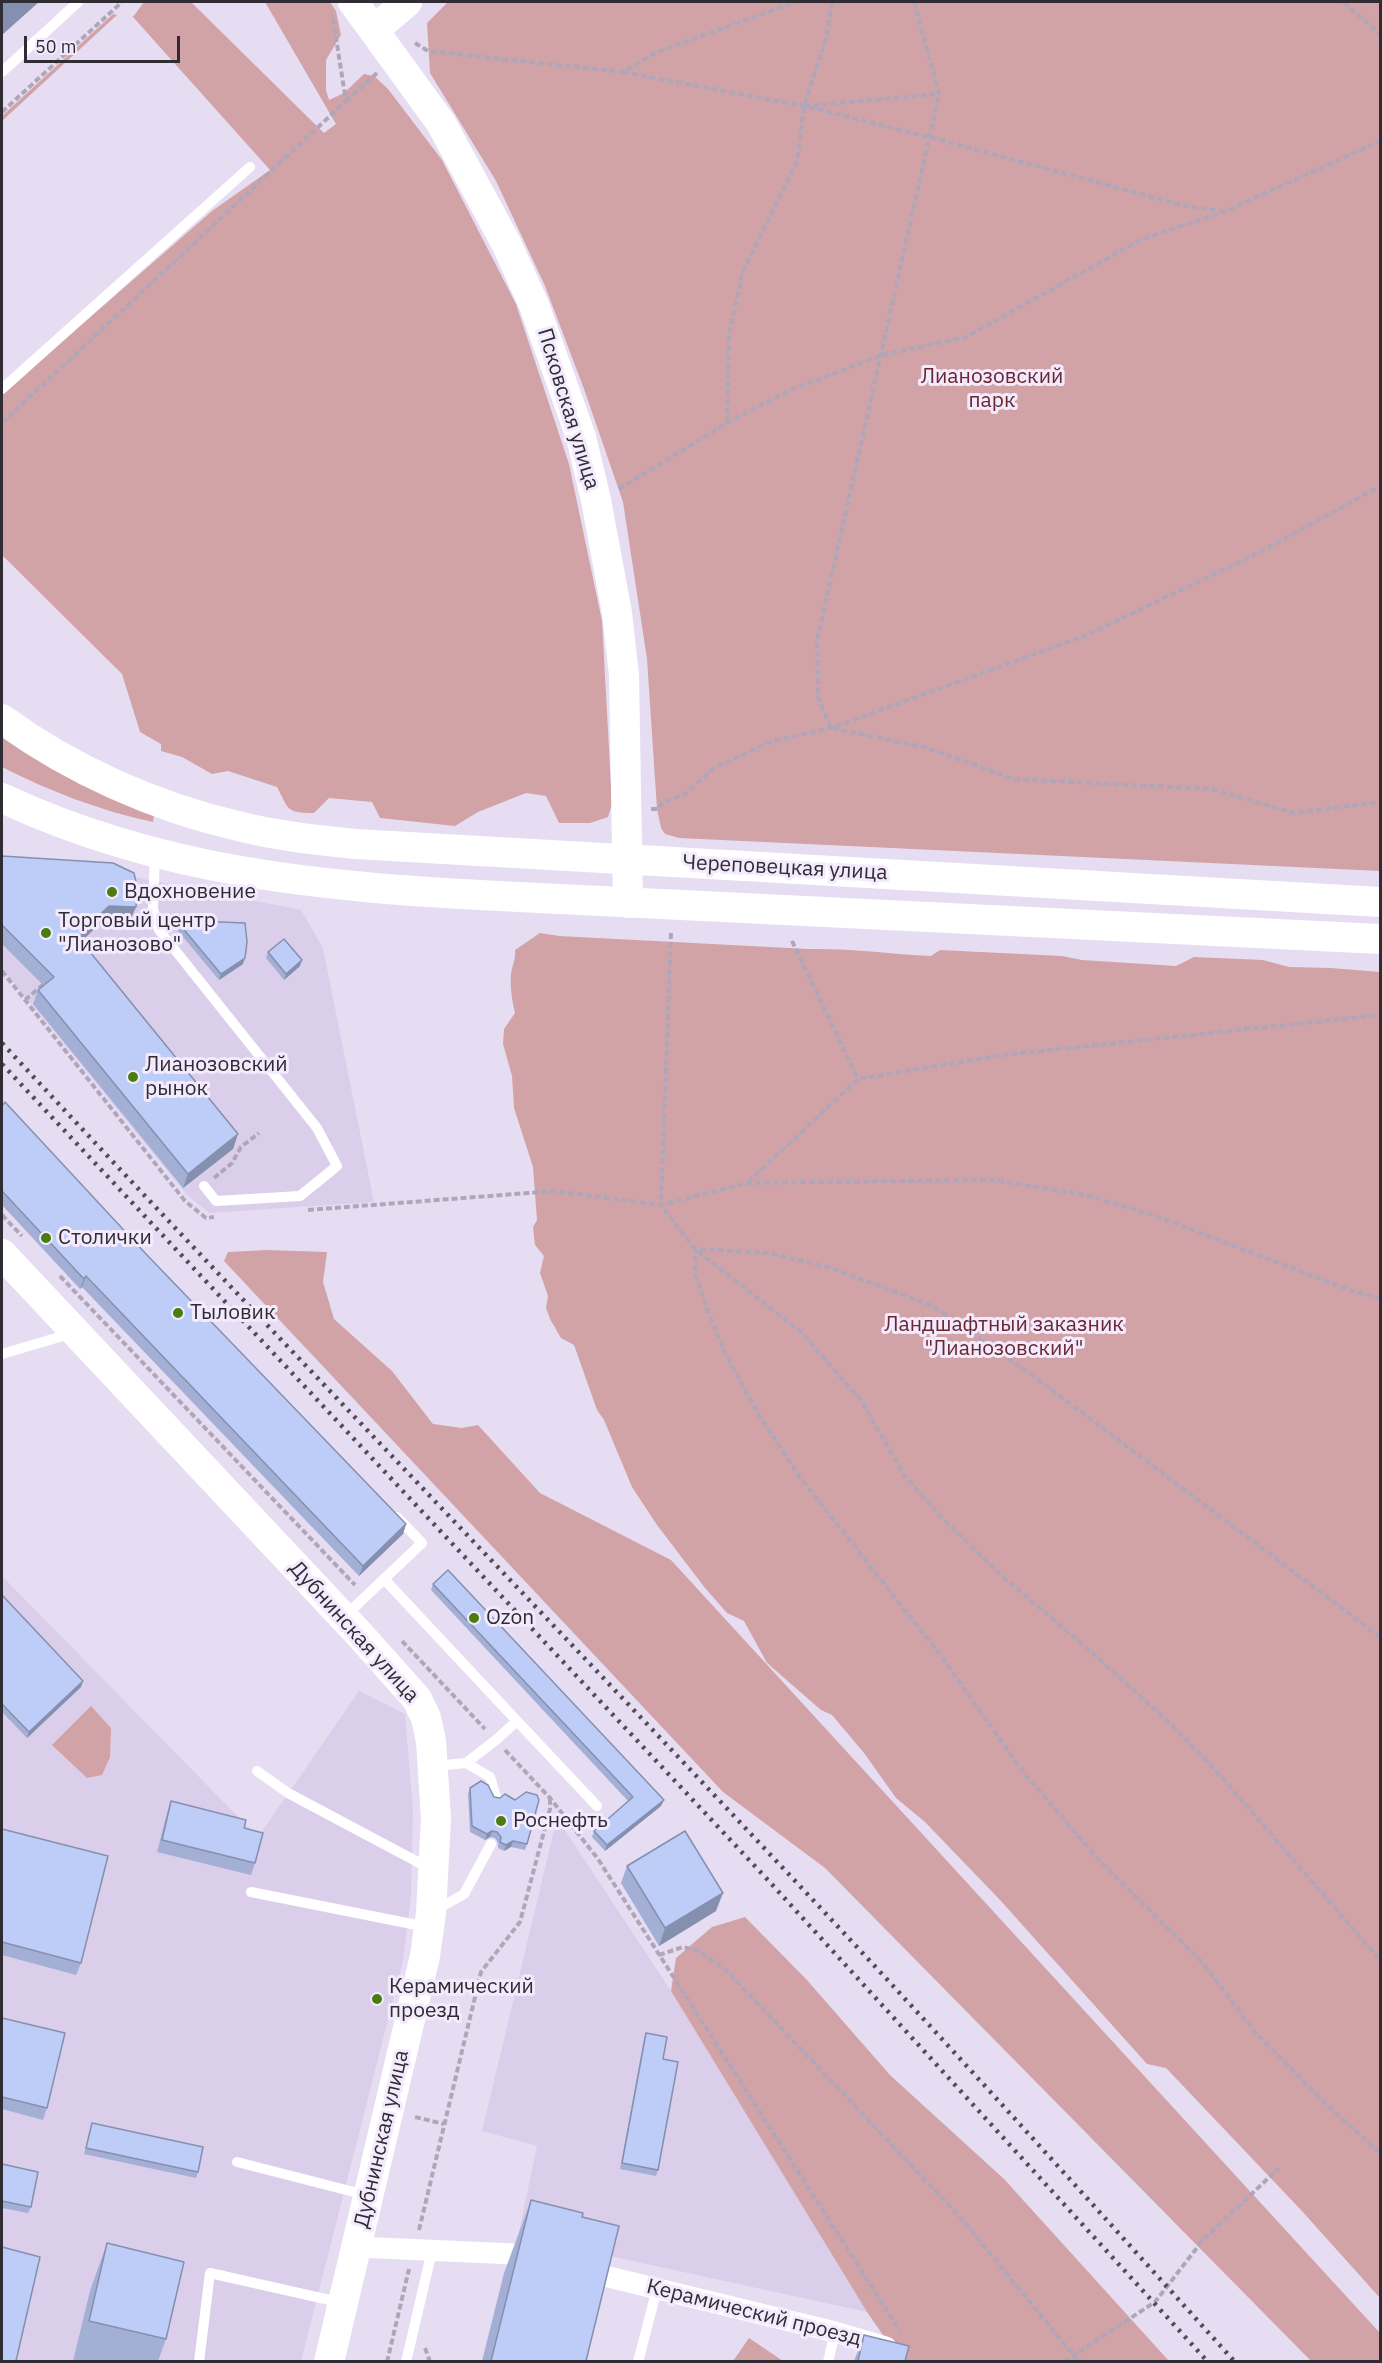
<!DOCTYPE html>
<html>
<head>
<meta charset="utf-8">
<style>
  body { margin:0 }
  #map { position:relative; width:1382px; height:2363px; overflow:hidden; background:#e7ddf3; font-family:"IBM Plex Sans",sans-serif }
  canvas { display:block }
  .frame { position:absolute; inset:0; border:3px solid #302c34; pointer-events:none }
  .scale { position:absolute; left:24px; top:36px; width:156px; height:27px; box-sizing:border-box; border:3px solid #302c34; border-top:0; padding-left:8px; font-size:18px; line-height:21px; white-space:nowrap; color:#302c34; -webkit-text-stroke:4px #f3ebfd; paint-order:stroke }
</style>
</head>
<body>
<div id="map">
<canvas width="1382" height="2363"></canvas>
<div class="frame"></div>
<div class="scale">50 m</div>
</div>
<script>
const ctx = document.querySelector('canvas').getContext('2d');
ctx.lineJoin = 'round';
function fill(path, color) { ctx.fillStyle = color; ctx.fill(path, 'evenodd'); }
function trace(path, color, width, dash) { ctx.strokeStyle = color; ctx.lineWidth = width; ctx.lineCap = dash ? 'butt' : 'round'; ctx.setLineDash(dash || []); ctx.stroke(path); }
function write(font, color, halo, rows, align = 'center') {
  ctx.font = font + ' "IBM Plex Sans",sans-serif'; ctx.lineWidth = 6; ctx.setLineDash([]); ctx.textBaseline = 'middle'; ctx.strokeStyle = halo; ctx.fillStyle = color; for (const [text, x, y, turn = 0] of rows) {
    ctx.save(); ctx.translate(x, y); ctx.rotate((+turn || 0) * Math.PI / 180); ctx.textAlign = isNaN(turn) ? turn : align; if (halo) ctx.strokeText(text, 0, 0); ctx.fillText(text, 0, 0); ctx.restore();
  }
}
const built = new Path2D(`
  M2 868 114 873 301 910 323 948 374 1202 209 1213 187 1195 2 968Z
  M2 1576 258 1837 359 1691 405 1714 413 1809 411 1896 403 1961 301 2361H2Z
  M557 1818 671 1991 867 2312 518 2236 537 2146 482 2131Z`);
const green = new Path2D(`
  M144 2H191L324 133 336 124 265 2H330L336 11 341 35 326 60V90L329 100 344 93 364 74 374 76 388 89 442 160 516 304 569 464 602 621 612 804 608 817 590 823H559L546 796 526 793 478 812 455 826 380 818 372 802 329 798 314 813C285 813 289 809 277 787L228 771 212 774 182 757 161 751V744L140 732 122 674 2 555V394L212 211 270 170 133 17Z
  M448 2H1380V871L679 838 665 834 661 828 657 809 647 659 623 502 584 389 545 286 496 181 430 73 427 23Z
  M113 14 117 15 2 121V116Z
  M2 736 154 815 153 822C101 811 49 791 2 767Z
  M540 933 559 936 808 949C849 948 890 954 931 956L940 950 1062 956 1082 960 1176 966 1194 957 1263 960 1289 967 1331 968 1380 972V2298L1301 2210 1166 2068 1147 2064 1000 1900 925 1822 896 1798 864 1753 832 1715 821 1710 767 1663 744 1621 727 1613 705 1588 657 1525 632 1487 604 1420 597 1410 574 1345 561 1338 550 1319 546 1308 548 1296 540 1273 544 1256 535 1245 533 1227 537 1220 533 1167 514 1108 512 1076 503 1044 504 1029 515 1013C512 1000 510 988 511 974 512 965 516 959 515 950Z
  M267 1250 327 1252 323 1282 334 1319 392 1371 433 1424 462 1428 478 1425 540 1493 671 1560 1380 2333V2361H1311L825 1868 723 1792 224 1261 228 1252Z
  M91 1706 111 1728 110 1757 102 1775 87 1778 52 1745Z
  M745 1917 806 1979 890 2075 1004 2179 1169 2361H901L867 2312 671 1991 676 1958 712 1927Z
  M749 2338 783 2361H733Z`);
const path = new Path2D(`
  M832 2 826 39 804 106 939 94
  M914 2 939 94 817 641 818 697 831 728 924 747 1014 779 1211 789 1294 813 1380 802
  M1344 2 1380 34
  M415 43 428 51 623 72 657 52 796 2
  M623 72 804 106 929 137 1185 206 1223 211
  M346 101 377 73
  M2 112 122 2
  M2 423 346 101 333 19
  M727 423 729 335 742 274 797 161 804 106
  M619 489 727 423 791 390 882 355 966 337 1142 239 1224 212 1380 141
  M651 809H657L662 803 685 794 714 768 773 741 831 728 1087 635 1260 552 1380 486
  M671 933 661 1205 748 1183 992 1180 1086 1195 1156 1216 1355 1292 1380 1298
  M792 941 858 1079
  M84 952 95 943 111 948
  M2 971 185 1201 206 1218 214 1217
  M25 1000 45 983
  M214 1178 232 1163 241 1147 259 1133
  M748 1182 858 1079 1003 1055 1380 1015
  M308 1210 554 1191 661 1205 695 1249 800 1331 861 1400 904 1475 942 1518 1001 1575 1087 1648 1174 1727 1226 1782 1380 1960
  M2 1215 22 1236
  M60 1276 355 1585
  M1380 1637 1032 1375 933 1306 831 1268 769 1253 695 1249V1273L708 1311 725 1353 757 1412 799 1476 938 1652 1024 1773 1100 1861 1203 1963 1254 2031 1327 2105 1380 2153
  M402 1641 485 1729
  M505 1750 550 1798 598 1859 900 2331
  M659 1955 683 1947 699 1951 728 1972 961 2218 1079 2362
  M415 2117 444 2124
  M419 2230 481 1972 520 1922 550 1809V1798
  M425 2348 430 2362
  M387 2362 409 2269
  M1064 2362 1155 2302 1203 2240 1279 2168`);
const lane = new Path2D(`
  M2 72 78 2
  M2 389 250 167
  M155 853 153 909 159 930 317 1128 337 1166 300 1196 216 1201 204 1186
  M2 1354 73 1333
  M384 1579 517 1721 496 1740 466 1763
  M344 1617 422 1543 397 1517
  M517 1721 597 1806
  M434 1766 466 1763 490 1777 496 1797
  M257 1771 288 1793 429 1868
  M251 1892 427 1927
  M434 1911 464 1894 491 1844
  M237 2162 366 2195
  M199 2362 210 2273 343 2303
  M406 2362 432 2251
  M638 2362 657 2289
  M828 2362 835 2332`);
const street = new Path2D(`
  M357 2247 514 2254 538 2260
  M580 2270 835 2332 886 2347 895 2362`);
const secondary = new Path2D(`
  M353 2 441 123 507 245 534 305 581 437 596 500 617 613 624 675 628 903
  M374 30 407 2
  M2 719C70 769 155 807 238 826 277 836 317 840 356 844L1380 902
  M2 798C163 873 324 887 499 896 567 899 634 903 702 906 928 917 1154 928 1380 939
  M2 1254 360 1635 417 1699 426 1718 431 1741 436 1819 431 1913 425 1956 329 2362`);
const rail = new Path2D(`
  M2 1043C259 1320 523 1591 781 1866 935 2029 1085 2196 1235 2362
  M2 1064 767 1879 1208 2362`);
const wall = new Path2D(`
  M2 856 130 921 104 920 81 941 238 1134 233 1149 183 1188 33 1004 38 990 44 986 2 944Z
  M176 920 243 964 219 980 174 926Z
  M268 952 300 966 284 980 266 958Z
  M2 1106 146 1254 406 1524 403 1534 359 1576 82 1287 80 1289 2 1205Z
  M433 1584 661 1806 605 1851 592 1837 594 1831 628 1801 431 1590Z
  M2 1595 81 1687 27 1738 2 1712Z
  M470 1788 494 1797 527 1844 525 1850 511 1847 504 1851 498 1848V1843L495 1838 490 1837 485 1840 470 1832 468 1794Z
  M171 1801 244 1828 255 1863 251 1875 157 1852 167 1813Z
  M2 1829 81 1963 76 1975 2 1955Z
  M627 1866 716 1911 659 1946 621 1883Z
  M2 2018 47 2108 43 2120 2 2109Z
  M646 2033 663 2059 658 2170 656 2176 620 2169 644 2039Z
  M92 2123 198 2172 196 2178 84 2154Z
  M2 2164 31 2207 28 2213 2 2208Z
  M531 2200 582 2217 586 2361H482L504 2273Z
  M107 2243 166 2339 158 2361H73L90 2291Z
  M864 2335 905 2361H854Z`);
const shadedWall = new Path2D(`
  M2 2H39L2 35Z
  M109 906 136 907 130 921 104 920 72 950 77 936Z
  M245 958 243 964 219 980 221 974Z
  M302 960 300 966 284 980 286 974Z
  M238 1134 233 1149 183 1188 188 1174Z
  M86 1276 82 1287 80 1289 84 1279Z
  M406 1524 403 1534 359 1576 363 1566Z
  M83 1681 81 1687 27 1738 29 1732Z
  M664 1800 661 1806 605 1851 607 1845Z
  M492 1831 490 1837 485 1840 487 1834Z
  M513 1841 511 1847 504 1851 506 1845Z
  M723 1893 716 1911 659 1946 665 1928Z`);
const building = new Path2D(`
  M2 856 113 863 134 873 137 886 136 907 109 906 77 936 238 1134 188 1174 38 990 54 977 2 925Z
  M176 920 245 923 247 942 245 958 221 974Z
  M284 939 302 960 286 974 268 952Z
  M5 1102 146 1254 406 1524 363 1566 86 1276 84 1279 2 1191V1106Z
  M448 1570 664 1800 607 1845 594 1831 633 1797 433 1584Z
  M2 1595 83 1681 29 1732 2 1704Z
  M481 1781 488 1785 494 1797 500 1798 505 1794 515 1800 526 1792 537 1795 539 1800 527 1844 513 1841 506 1845 500 1842 501 1837 497 1832 492 1831 487 1834 472 1826 470 1788Z
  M171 1801 246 1820 244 1828 263 1833 255 1863 162 1840Z
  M2 1829 108 1856 81 1963 2 1942Z
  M685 1831 723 1893 665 1928 627 1866Z
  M2 2018 65 2033 47 2108 2 2097Z
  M646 2033 667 2037 663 2059 678 2062 658 2170 622 2163Z
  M92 2123 203 2147 198 2172 86 2148Z
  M2 2164 38 2172 31 2207 2 2201Z
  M531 2200 583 2213 582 2217 619 2226 586 2361H491Z
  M107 2243 184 2262 166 2339 89 2321Z
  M2 2247 40 2257 16 2361H2Z
  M864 2335 909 2346 905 2361H858Z`);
const markers = [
  [112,892,6,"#497d10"],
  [46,933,6,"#497d10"],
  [133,1077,6,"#497d10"],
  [46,1238,6,"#497d10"],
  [178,1313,6,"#497d10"],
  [474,1618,6,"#497d10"],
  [501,1821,6,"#497d10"],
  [377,1999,6,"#497d10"]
];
const parkNames = [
  ["Лианозовский",992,377],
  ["парк",992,401],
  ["Ландшафтный заказник",1004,1325],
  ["\"Лианозовский\"",1004,1349]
];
const streetNames = [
  ["Псковская улица",568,409,73],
  ["Череповецкая улица",785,868,3],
  ["Дубнинская улица",354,1632,48],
  ["Дубнинская улица",382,2139,-77],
  ["Керамический проезд",754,2313,14]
];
const poiNames = [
  ["Вдохновение",124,892],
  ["Торговый центр",58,921],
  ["\"Лианозово\"",58,945],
  ["Лианозовский",145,1065],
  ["рынок",145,1089],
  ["Столички",58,1238],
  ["Тыловик",190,1313],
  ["Ozon",486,1618],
  ["Роснефть",513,1821],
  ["Керамический",389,1987],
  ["проезд",389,2011]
];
fill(built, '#dbceeb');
fill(green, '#d2a3a6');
trace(path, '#afa7b9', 4, [6, 3]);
trace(lane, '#fff', 10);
trace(street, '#fff', 21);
trace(secondary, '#fff', 30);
trace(rail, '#514c56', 4.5, [3, 6]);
fill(wall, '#a3afd5');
fill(shadedWall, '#858fae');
fill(building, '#beccf8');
trace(building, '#858fae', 1.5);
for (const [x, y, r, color] of markers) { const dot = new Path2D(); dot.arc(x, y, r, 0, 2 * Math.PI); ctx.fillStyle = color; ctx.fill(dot); trace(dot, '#f3ebfd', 2); }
write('21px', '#692730', '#f3ebfd', parkNames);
write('21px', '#302c34', '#f3ebfd', streetNames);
write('21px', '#302c34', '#f3ebfd', poiNames, 'left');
</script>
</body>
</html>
